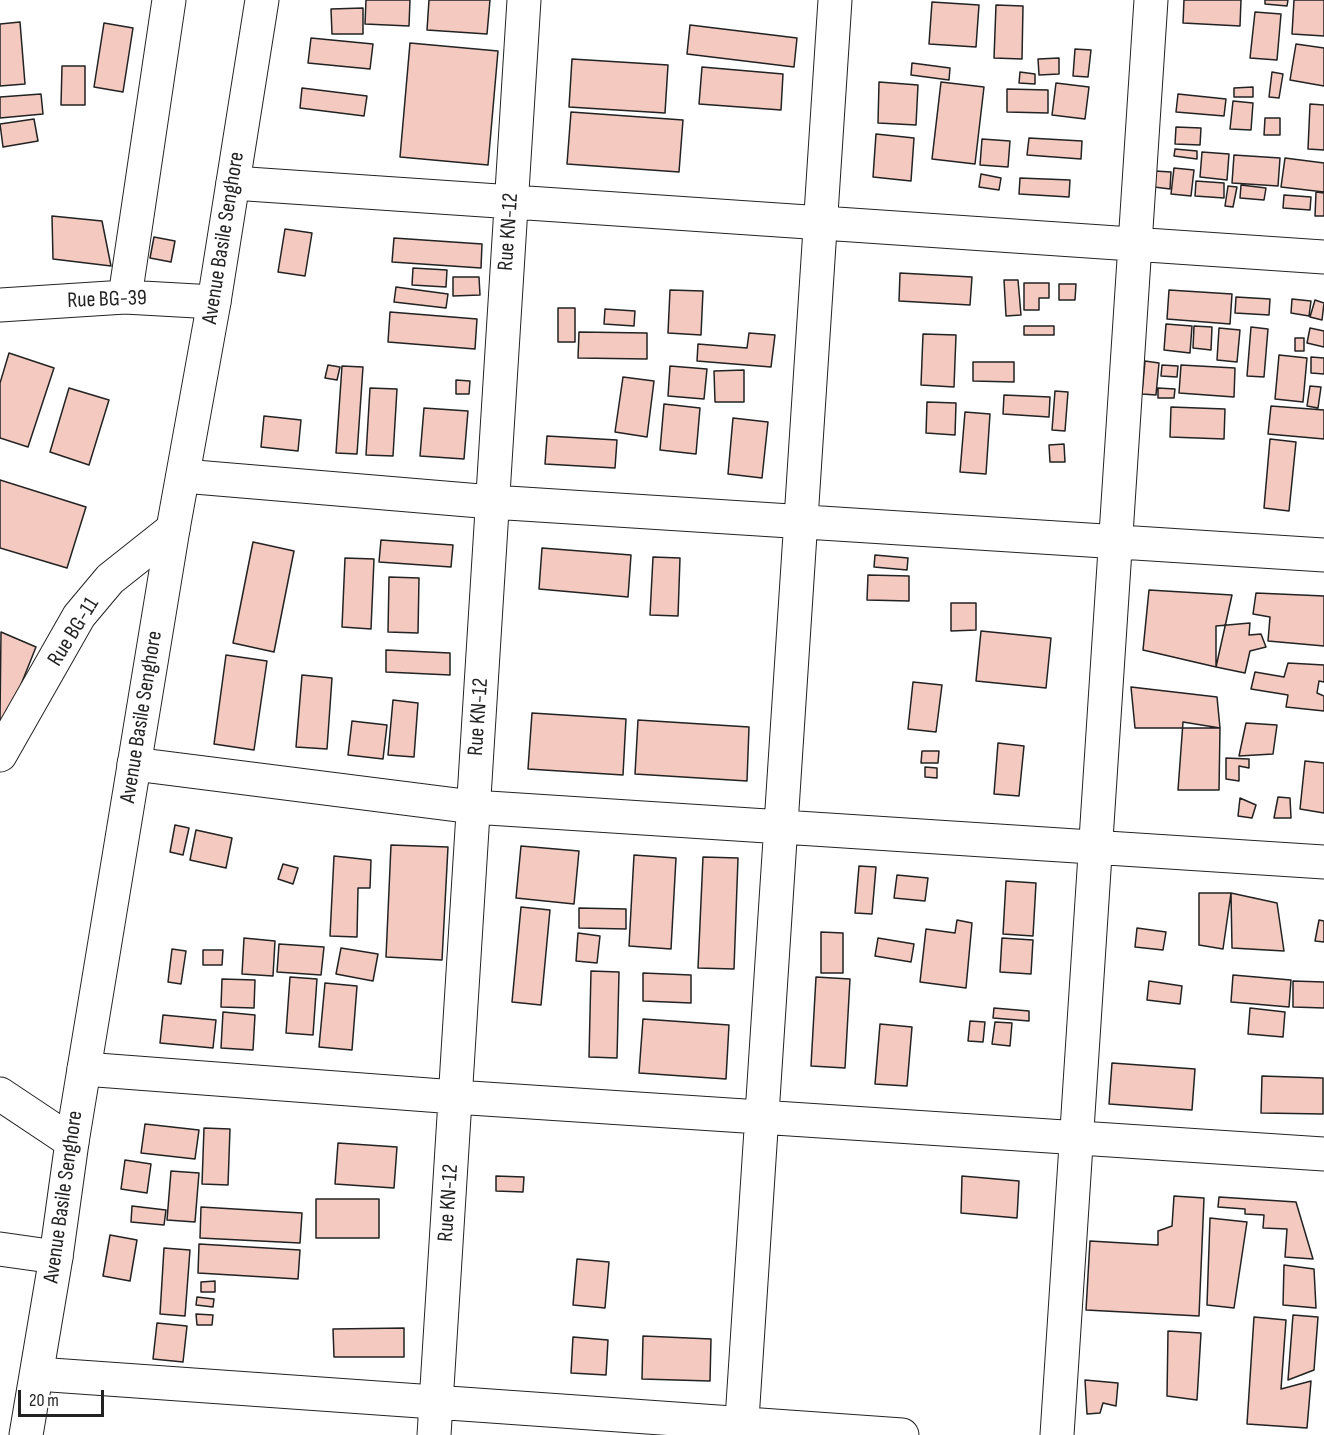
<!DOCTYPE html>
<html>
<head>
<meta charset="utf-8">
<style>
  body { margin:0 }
  #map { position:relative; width:1324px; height:1435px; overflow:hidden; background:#fff; font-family:"Sofia Sans Condensed",sans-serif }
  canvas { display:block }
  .scale { position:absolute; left:18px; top:1390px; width:86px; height:27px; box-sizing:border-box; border:3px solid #222; border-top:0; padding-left:8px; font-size:18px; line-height:21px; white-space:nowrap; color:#222; -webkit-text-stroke:4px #fff; paint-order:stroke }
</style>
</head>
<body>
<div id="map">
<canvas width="1324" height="1435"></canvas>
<div class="scale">20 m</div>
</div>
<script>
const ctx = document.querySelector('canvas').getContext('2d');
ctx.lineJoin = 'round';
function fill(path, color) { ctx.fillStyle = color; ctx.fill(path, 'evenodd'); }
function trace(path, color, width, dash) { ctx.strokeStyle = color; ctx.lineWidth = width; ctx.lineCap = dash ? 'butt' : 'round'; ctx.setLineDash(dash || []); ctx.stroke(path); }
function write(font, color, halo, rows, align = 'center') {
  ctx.font = font + ' "Sofia Sans Condensed",sans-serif'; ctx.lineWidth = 4.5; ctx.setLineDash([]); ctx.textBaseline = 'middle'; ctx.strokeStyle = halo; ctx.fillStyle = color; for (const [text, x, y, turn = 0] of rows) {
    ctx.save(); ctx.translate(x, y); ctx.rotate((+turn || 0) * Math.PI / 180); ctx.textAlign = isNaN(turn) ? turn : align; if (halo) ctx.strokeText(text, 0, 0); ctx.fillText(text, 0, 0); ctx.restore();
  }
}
const building = new Path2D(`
  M366 0H410L409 26 365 24Z
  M429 0H490L487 34 427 30Z
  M1184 0H1241L1240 26 1183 23Z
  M1265 0H1288L1287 6 1265 4Z
  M1294 0H1324V36L1292 34Z
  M932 2 979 5 976 47 929 44Z
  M996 5 1023 6 1022 59 994 58Z
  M363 8V34H332L331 9Z
  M1255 12 1281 14 1277 60 1250 58Z
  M20 22 25 84 0 86V24Z
  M104 23 133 28 123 92 94 87Z
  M690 25 797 38 794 67 687 54Z
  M311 38 373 44 370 69 308 63Z
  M410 43 498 51 488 165 400 157Z
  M1296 44 1324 48V86L1290 80Z
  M1075 49 1091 50 1088 77 1073 76Z
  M1059 58V74L1039 75 1038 59Z
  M572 59 668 65 665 113 569 107Z
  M912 63 950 68 949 80 911 75Z
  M62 66H85V105H61Z
  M702 67 783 74 781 110 699 104Z
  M1020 72 1035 74V84L1019 83Z
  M1272 72 1283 74 1279 98 1269 97Z
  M879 82 918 85 916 125 878 123Z
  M941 82 984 87 975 164 932 159Z
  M1056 83 1089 87 1085 119 1052 115Z
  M1253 87V97H1234V88Z
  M302 88 367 96 364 116 300 108Z
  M1007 89 1048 90V113L1007 112Z
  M41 94 43 114 0 118V97Z
  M1178 94 1226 99 1224 116 1176 112Z
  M1233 101 1253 103 1251 130 1230 129Z
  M1310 104 1324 105V150L1308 149Z
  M571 112 683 120 679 172 567 164Z
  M1265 118H1280V135H1264Z
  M34 119 38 141 3 147 0 124Z
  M1176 127 1201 128 1200 145 1175 144Z
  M876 134 914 138 911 181 873 177Z
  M1029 138 1082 141 1081 159 1027 155Z
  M982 139 1010 141 1008 167 980 165Z
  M1175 149 1197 151V159L1174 156Z
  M1202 152 1229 154 1227 180 1200 177Z
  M1234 155 1280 158 1278 186 1232 183Z
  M1285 158 1324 163V192L1281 187Z
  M1174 168 1194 170 1191 196 1171 194Z
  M1155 171 1171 172 1170 189 1154 187Z
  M981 174 1001 178 999 190 979 187Z
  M1020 178 1070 180 1069 197 1019 194Z
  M1196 181 1224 183V198L1195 196Z
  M1241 185 1266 188 1264 200 1240 198Z
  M1228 186 1237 187 1233 207 1225 206Z
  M1316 192 1324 193V216H1315Z
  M1284 195 1311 197 1310 210 1283 208Z
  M52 216 102 221 111 266 53 259Z
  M285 229 312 233 305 276 278 272Z
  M154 237 175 241 171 262 150 258Z
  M394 238 482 244 481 268 392 262Z
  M413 268 447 270 446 287 412 285Z
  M900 273 972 277 970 305 899 301Z
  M453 277H479L480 295 453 296Z
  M1004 280H1018L1021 315 1006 316Z
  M1024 283H1049V298H1039V310H1024Z
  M1059 284H1076L1075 300H1059Z
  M396 287 448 294 446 308 394 302Z
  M670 290 703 291 701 335 668 333Z
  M1169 290 1232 294 1230 324 1167 319Z
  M1236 297 1270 299 1269 315 1235 313Z
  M1292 299 1311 301 1309 316 1291 313Z
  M1315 300 1324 303 1322 320 1310 317Z
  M558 308H575V342H558Z
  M605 309 635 311 634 326 604 324Z
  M390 312 477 319 475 349 388 342Z
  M1166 324 1192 326 1190 353 1164 350Z
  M1024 326H1054V335H1024Z
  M1194 326 1212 327 1211 350 1193 348Z
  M1251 327 1268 329 1264 377 1247 376Z
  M1219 328 1240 330 1237 362 1217 360Z
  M1310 328 1324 331V347L1307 343Z
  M579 332 647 333V359L578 358Z
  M749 333 775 335 771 367 697 361 698 344 747 348Z
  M923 334 956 335 954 387 921 385Z
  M1295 338H1304V351H1295Z
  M9 353 54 368 28 447 0 438V383Z
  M1279 355 1307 358 1303 402 1275 399Z
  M1311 357 1324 358V374L1311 373Z
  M1145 361 1159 363 1156 395 1142 394Z
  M973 362H1014V382L973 381Z
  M328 365 340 367 337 380 325 378Z
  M1162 365 1178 366 1177 377 1161 376Z
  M1181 365 1235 368 1234 397 1179 393Z
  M342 366 363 367 357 454 336 453Z
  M670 366 707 369 704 399 668 396Z
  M744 370V402H715L714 371Z
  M623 377 654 381 647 437 615 432Z
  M456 380 470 381 469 394H456Z
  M1310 386 1321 387 1318 408 1307 406Z
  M69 388 109 400 89 465 50 452Z
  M370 388 397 389 393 456 366 455Z
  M1158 388 1175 389 1174 398H1158Z
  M1055 391 1068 392 1065 431 1052 430Z
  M1004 395 1050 397 1049 417 1003 414Z
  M927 402 956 403 955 435 926 433Z
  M664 404 700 408 696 454 660 450Z
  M1271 406 1324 410V439L1268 434Z
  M1171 407 1225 409 1224 439 1170 437Z
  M424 408 468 411 464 459 420 456Z
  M965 412 990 414 986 474 960 472Z
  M264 416 301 420 298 451 261 447Z
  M733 418 768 422 762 478 728 474Z
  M547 436 617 440 615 468 545 464Z
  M1270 439 1296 442 1289 511 1264 508Z
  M1064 444 1065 462H1050L1049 445Z
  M0 480 86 507 67 568 0 548Z
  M381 540 453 545 451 567 379 562Z
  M253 542 294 551 274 652 233 643Z
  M542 548 631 555 628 597 539 589Z
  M875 555 908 558 907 570 874 567Z
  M653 557 680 558 678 616 650 615Z
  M345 558 374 559 371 629 342 627Z
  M868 575 909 576V601L867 600Z
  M389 577 419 578 418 633 388 632Z
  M1149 590 1232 595 1216 667 1143 650Z
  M1256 593 1324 596V646L1268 641 1270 617 1253 614Z
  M951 603H976V630L951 631Z
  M1250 623 1249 635 1261 634 1266 647 1250 651 1245 673 1216 667V626Z
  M981 631 1051 638 1046 688 976 681Z
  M1 632 36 647 6 722 0 719Z
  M386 650 450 653V675L386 672Z
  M226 655 267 661 254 750 214 744Z
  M1288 663 1324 665V682L1319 681 1317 693 1324 696V711L1286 707 1288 695 1251 689 1255 672 1284 677Z
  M302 675 332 678 327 749 296 747Z
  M913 682 942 685 936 732 908 729Z
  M1131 687 1217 697 1220 728H1135Z
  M393 700 418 703 414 757 388 755Z
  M532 713 626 719 623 775 528 769Z
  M638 720 749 727 747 781 635 774Z
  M352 721 387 725 383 759 348 755Z
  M1183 722 1220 728 1219 790H1178Z
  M1246 723 1277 725 1273 754 1239 756Z
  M998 743 1024 746 1019 796 994 794Z
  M922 751H939L938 763H921Z
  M1226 758 1249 759V768L1239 766V781L1226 779Z
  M1305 761 1324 763V813L1300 809Z
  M925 767 937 768V778L925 777Z
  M1278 797 1290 798 1291 818H1274Z
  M1240 798 1256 805 1252 818 1238 816Z
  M175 825 189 828 183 855 170 852Z
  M196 830 232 838 226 868 190 860Z
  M391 845 448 847 442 960 386 957Z
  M521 846 579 851 574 904 516 898Z
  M634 855 676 858 671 949 629 946Z
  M334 856 371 860 370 888H358L357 937 330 936Z
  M703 857 738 858 734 969 698 968Z
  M283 864 298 868 293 884 278 879Z
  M859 866 876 867 872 914 855 913Z
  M897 875 928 878 925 901 894 898Z
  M1006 881 1036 883 1033 936 1003 934Z
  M1199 893H1231L1223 949 1199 945Z
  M1231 893 1277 903 1284 951 1232 948Z
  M521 907 550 910 541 1005 512 1002Z
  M579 908 626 909V929L579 928Z
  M957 920 972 923 966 988 920 982 926 929 955 933Z
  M1319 920 1324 921V942L1315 941Z
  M1137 928 1166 932 1163 950 1135 947Z
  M821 932 843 933V973H821Z
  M578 933 600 936 597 963 576 961Z
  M244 938 275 941 273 976 242 974Z
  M878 938 914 944 911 962 875 956Z
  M1002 938 1033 940 1031 974 1000 972Z
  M279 944 324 947 321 975 277 972Z
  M341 948 378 954 373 981 336 974Z
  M172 949 186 951 181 984 168 982Z
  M203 950H223L222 965H203Z
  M591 971 619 972 617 1058 589 1057Z
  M643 973 691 975V1003L643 1001Z
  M1233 975 1291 980 1289 1007 1231 1002Z
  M290 977 317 979 313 1035 286 1033Z
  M816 977 850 979 845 1068 811 1066Z
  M222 979 255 980 254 1008 221 1007Z
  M1149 981 1182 986 1180 1004 1147 1000Z
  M1293 981 1324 982V1008L1293 1007Z
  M325 983 357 986 352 1050 319 1047Z
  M994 1008 1029 1011V1021L993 1018Z
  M1250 1008 1285 1012 1283 1037 1248 1034Z
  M223 1012 255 1015 253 1050 221 1048Z
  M163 1015 216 1020 213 1048 160 1043Z
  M643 1019 729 1025 726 1079 639 1073Z
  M970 1021 985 1022 983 1042 968 1041Z
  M995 1022 1012 1023 1010 1046 992 1044Z
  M880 1024 912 1027 907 1086 875 1084Z
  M1112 1063 1195 1069 1192 1110 1109 1104Z
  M1262 1076 1323 1078V1114L1261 1113Z
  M145 1124 199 1130 195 1159 141 1153Z
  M204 1128 230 1129 228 1185 202 1184Z
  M338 1143 397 1147 394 1188 335 1184Z
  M125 1160 151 1164 147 1193 121 1189Z
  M171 1171 199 1173 195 1222 167 1220Z
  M496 1176 524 1177 523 1192 496 1191Z
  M962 1176 1019 1181 1017 1218 961 1213Z
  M1174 1196 1204 1198 1199 1316 1086 1310 1090 1241 1158 1245V1231L1172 1226Z
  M1219 1197 1296 1202 1313 1259 1285 1257 1287 1229 1263 1228 1264 1215 1245 1214V1209L1218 1207Z
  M316 1199H379V1238H316Z
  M132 1206 166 1210 164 1225 131 1222Z
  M201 1207 302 1213 300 1243 200 1238Z
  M1210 1218 1247 1222 1234 1308 1207 1305Z
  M110 1235 137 1240 130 1281 103 1276Z
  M199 1244 300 1250 298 1279 198 1273Z
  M164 1248 190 1250 185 1316 160 1314Z
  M577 1259 609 1262 605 1308 573 1305Z
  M1284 1265 1314 1269 1316 1308 1283 1305Z
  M215 1281V1292H201V1282Z
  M197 1297 214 1299 213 1307 196 1305Z
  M196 1314 213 1315 212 1325H197Z
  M1293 1315 1318 1317 1314 1370 1288 1380Z
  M1254 1317 1286 1320 1281 1389 1311 1381 1307 1428 1247 1424Z
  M157 1323 187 1326 183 1362 153 1359Z
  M404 1328V1357H334L333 1329Z
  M1168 1331 1201 1333 1197 1400 1167 1396Z
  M643 1336 711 1339 710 1381 642 1379Z
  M573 1337 608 1340 606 1375 571 1373Z
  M1085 1380 1118 1383 1116 1406 1103 1403 1100 1413 1087 1414Z`);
const minor = new Path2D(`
  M233 183 1324 257
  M125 297 169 0
  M0 305 125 297 214 302
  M183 476 492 502 1324 555
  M0 755 79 616 110 579 173 529
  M134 764 473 807 1324 862
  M84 1069 455 1097 1324 1154
  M0 1094 72 1142
  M0 1249 56 1257
  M37 1374 902 1435
  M434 1435 524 0
  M741 1435 835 0
  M1057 1435 1151 0`);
const highway = new Path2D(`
  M26 1435 56 1257 72 1142 173 529 214 302 262 0`);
const streetNames = [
  ["Rue KN-12",509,232,-86],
  ["Avenue Basile Senghore",224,238,-81],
  ["Rue BG-39",107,300,-2],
  ["Rue BG-11",74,632,-58],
  ["Avenue Basile Senghore",142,717,-81],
  ["Rue KN-12",479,717,-86],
  ["Avenue Basile Senghore",64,1197,-82],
  ["Rue KN-12",449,1203,-86]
];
fill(building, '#f3c9c0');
trace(building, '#222', 1.5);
trace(minor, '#222', 35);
trace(highway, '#222', 35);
trace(minor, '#fff', 33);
trace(highway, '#fff', 33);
write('22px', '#222', '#fff', streetNames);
</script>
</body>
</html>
